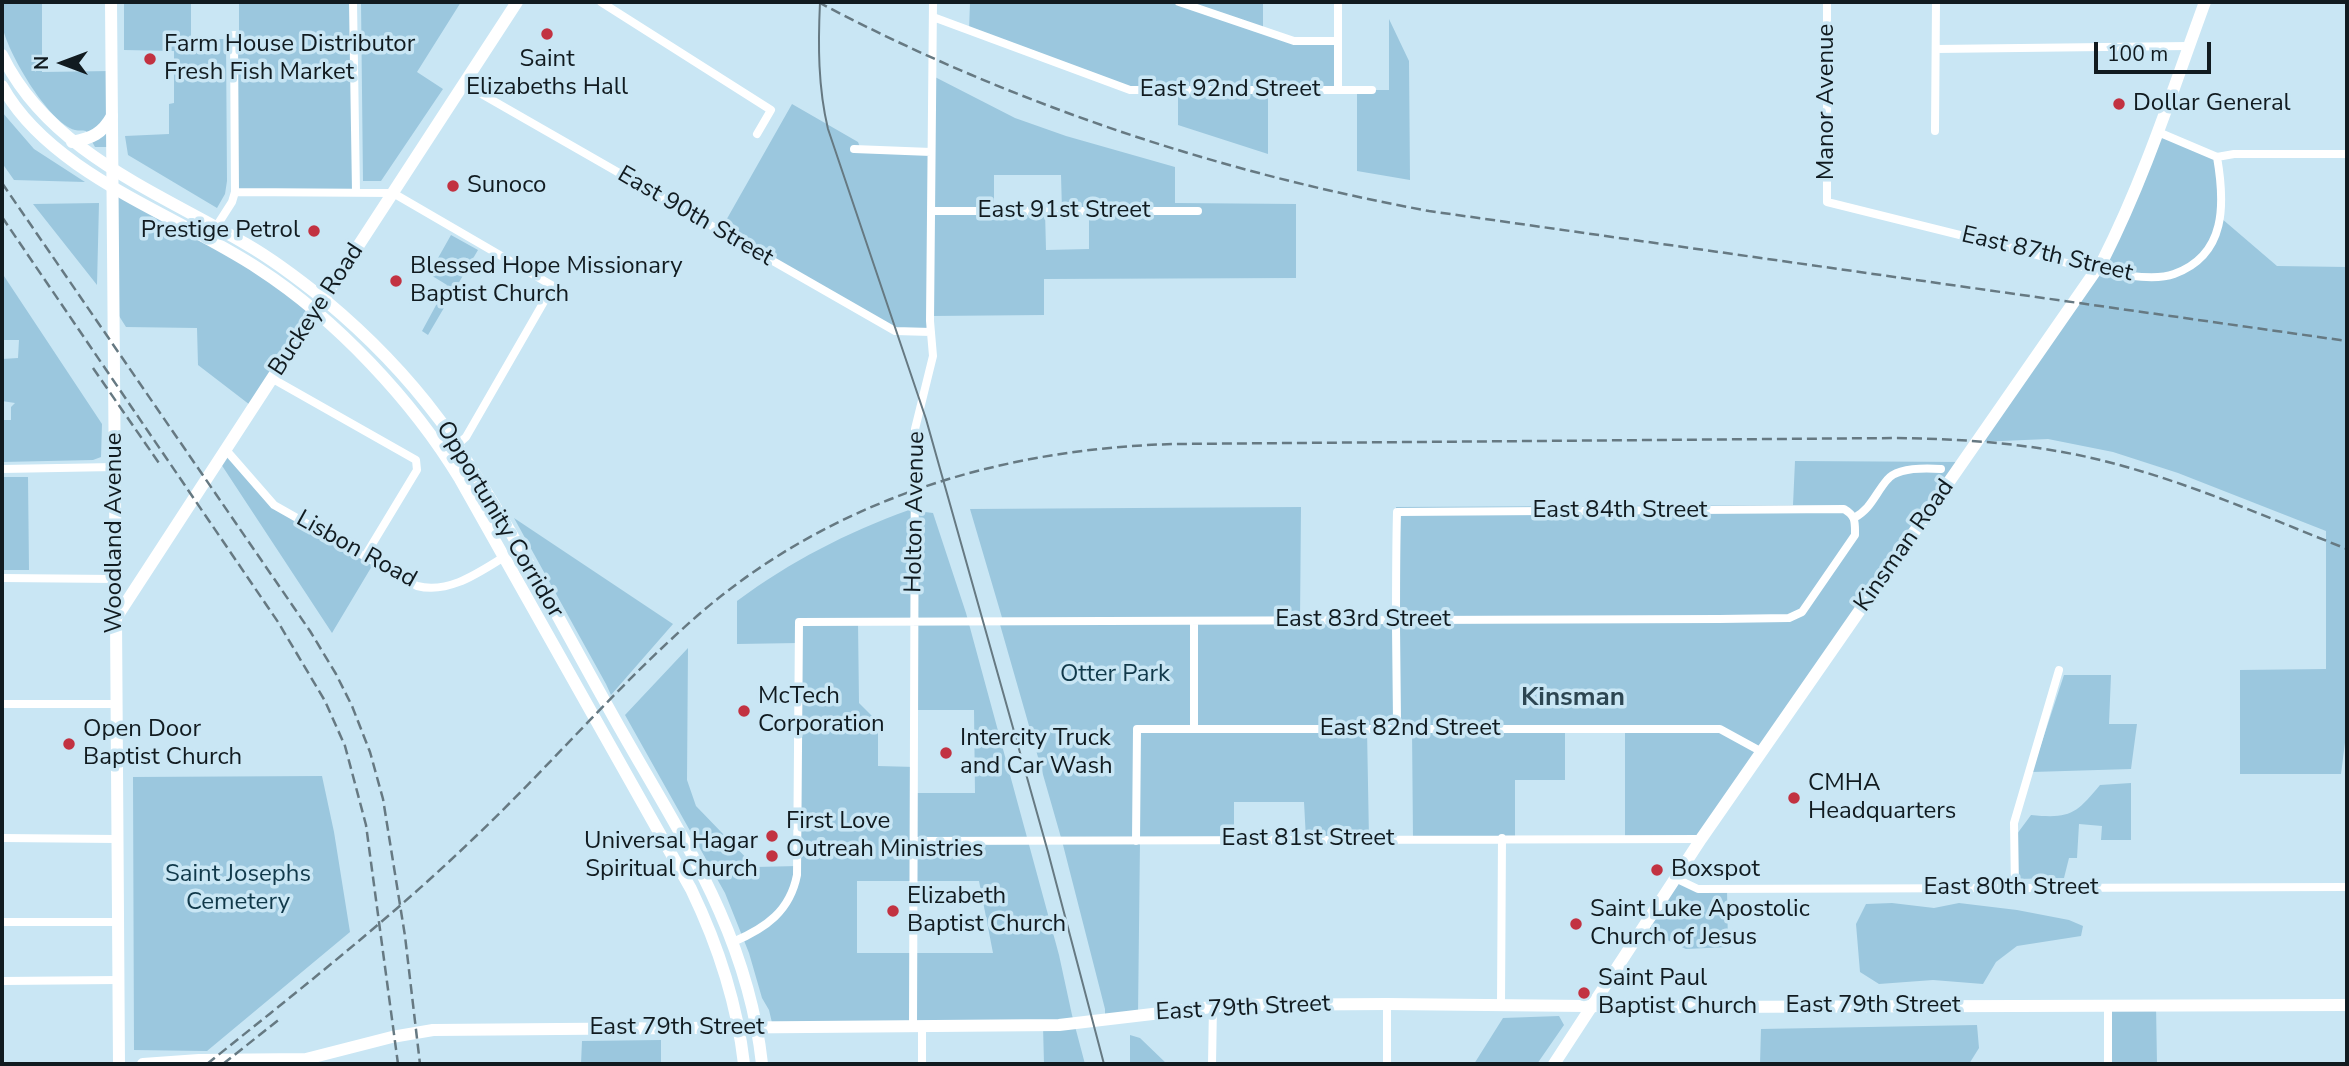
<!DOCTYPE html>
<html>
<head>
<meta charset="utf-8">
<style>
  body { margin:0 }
  #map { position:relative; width:2349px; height:1066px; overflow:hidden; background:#c9e6f4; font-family:"Nunito Sans",sans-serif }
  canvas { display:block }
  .frame { position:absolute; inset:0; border:4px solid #111b20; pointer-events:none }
  .north { position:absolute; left:28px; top:28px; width:70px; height:70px; -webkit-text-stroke:5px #c9e6f4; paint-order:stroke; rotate:270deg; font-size:19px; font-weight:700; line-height:28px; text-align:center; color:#111b20 }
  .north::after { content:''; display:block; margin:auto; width:24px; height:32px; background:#111b20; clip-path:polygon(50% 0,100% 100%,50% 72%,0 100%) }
  .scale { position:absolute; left:2094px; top:42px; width:117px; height:32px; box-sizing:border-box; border:4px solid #111b20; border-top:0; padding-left:9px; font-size:21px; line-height:24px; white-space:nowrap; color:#111b20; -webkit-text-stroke:5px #c9e6f4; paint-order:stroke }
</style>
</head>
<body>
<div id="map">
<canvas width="2349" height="1066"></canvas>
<div class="frame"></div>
<div class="north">N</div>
<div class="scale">100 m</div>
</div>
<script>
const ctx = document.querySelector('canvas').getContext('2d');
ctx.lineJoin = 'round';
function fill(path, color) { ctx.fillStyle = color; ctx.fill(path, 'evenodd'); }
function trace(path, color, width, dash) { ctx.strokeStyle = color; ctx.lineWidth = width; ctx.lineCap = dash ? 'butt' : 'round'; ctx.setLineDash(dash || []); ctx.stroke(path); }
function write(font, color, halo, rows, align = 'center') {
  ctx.font = font + ' "Nunito Sans",sans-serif'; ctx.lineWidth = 7; ctx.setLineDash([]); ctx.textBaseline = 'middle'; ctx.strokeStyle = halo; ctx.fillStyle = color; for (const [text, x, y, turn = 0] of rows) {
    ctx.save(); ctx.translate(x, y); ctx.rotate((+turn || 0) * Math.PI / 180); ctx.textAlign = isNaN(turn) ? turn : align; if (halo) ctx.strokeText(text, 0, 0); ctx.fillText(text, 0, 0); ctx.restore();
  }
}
const green = new Path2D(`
  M2 2H42V72L111 71 112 147H95L86 131C82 130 79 131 75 130 49 123 9 55 3 29 1 21 2 11 2 2Z
  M124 2H191V39H226L227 181 225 194 217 208 128 155 125 136 169 134V104L174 103V51L124 50Z
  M239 2H353L356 192H235L234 35 239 34Z
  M361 2H461L417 72 443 89 381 181H363Z
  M970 2H1263V30L1294 41H1338V90H1268V154L1178 125V90H1130L969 31Z
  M1389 19 1409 61 1410 180 1357 171V90H1389Z
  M933 76 1015 118 1066 136 1175 167V203L1296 204V278L1044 279V315L931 316V332H897L720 231 792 104 858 142 861 150 931 152ZM994 175H1061L1062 211H1089V249L1046 250 1045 211H994Z
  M2 112 34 149 85 182 14 180 2 163Z
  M2158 132 2217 157 2221 218 2277 266 2347 267V727L2341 774H2240V670L2326 669V531L2178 473 2113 452 2048 439 1978 442 2103 260Z
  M113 187 236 255 315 313 254 408 198 365 197 328 126 327 114 308Z
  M99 203 97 285 33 204Z
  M451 235 478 250 428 335 422 331 447 285 429 274Z
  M2 273 102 424 101 457 93 460 2 462V420H11V407L15 403 2 401V359L18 358 19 340H2Z
  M226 450 270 501 375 561 332 633 219 461Z
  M1795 461 1964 462 1701 839H1625V729H1565V780H1515V838L1413 839 1412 729H1367L1369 839H1306L1304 802H1234V840L1140 841 1138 1015 1105 1019V1009L1062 841 999 621H1003L970 509 1301 507 1300 620 1396 619V507L1793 505Z
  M2 477H28L29 570H2Z
  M909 510 933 513 966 613 1059 955 1072 1015 1085 1064H1044L1043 1026 773 1027 769 1010 762 998 749 953 725 893 625 715 688 648 687 780 696 806 755 867 798 866V643L737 644V601C791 561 846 533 909 510ZM858 622H914L915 710H974L975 793H915V767L878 766V722L859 703ZM857 881H979L993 953H857Z
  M514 518 673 624 611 695 606 684Z
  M2064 675H2111L2109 724H2137L2131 769 2032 772Z
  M322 776 334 832 350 932 207 1051 134 1050 133 777Z
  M2131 783V840H2101L2102 826 2079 824 2077 858H2069L2064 878 2015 879 2014 838 2031 815C2070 819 2076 814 2100 785Z
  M1677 879 1698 889H1727L1728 947 1686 949 1644 929Z
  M1892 903 1934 908 1959 903 2017 910 2069 920 2083 926 2081 936 2017 946 1996 962 1983 984 1933 980 1879 984 1860 972 1856 924 1866 904Z
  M2108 1005H2156L2157 1064H2108Z
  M1559 1016 1564 1025 1537 1064H1474L1503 1018Z
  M1977 1025 1979 1048 1969 1064H1760L1761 1029Z
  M1130 1035 1140 1038 1167 1064H1130Z
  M661 1040V1064H581L582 1041Z`);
const minor = new Path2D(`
  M353 2 356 192
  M601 2 771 110 757 134
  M1179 2 1294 41H1338
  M1827 2V202C1887 217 1947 232 2008 247 2045 257 2140 287 2174 274 2227 255 2225 203 2217 157
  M933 17 1130 90H1372
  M1936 49 2188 46
  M464 84 895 331 931 332
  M1338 90V2
  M1935 131 1936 2
  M2158 132 2217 157 2234 154H2347
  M854 149 931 152
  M235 192 393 193 553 286 466 437 457 445
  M931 211H1198
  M216 227 232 202 235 192 234 35
  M273 379 416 460 417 470 365 556
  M226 450 274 505 417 586C449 594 478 573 504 557
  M2 469 115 467
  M1854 518C1871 509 1875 494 1887 480 1897 467 1926 468 1941 469
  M2 578 116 579
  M1194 621V729
  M2 704H116
  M2 838 117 839
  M914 841 1701 839
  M1136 841 1137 729H1720L1762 752
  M1677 879 1698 889 2347 887
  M2015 888 2014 823 2059 670
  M2 922H118
  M733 942C766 928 790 911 797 875L799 622 1719 619 1789 618 1802 612 1855 535C1855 522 1856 516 1844 509L1397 512C1396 550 1396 589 1396 627L1397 721V729
  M2 981 118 980
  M1387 1004V1064
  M1501 1004 1502 838
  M913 1026 915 429 933 356 930 321 933 2
  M922 1026V1064
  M1212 1064 1213 1006
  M2108 1064V1005`);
const secondary = new Path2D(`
  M111 2 116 618
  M143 1064 199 1060 306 1059 392 1037 433 1030 1059 1025 1229 1005 1387 1004 1686 1007 2347 1005`);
const primary = new Path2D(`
  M2 55C49 152 158 192 246 244 274 260 300 280 326 301 368 336 406 375 439 419 452 436 463 455 475 474 523 549 564 629 608 707 673 825 747 925 762 1064
  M2 86C51 175 178 215 259 269 336 319 413 401 460 479L691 889C718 945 737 1003 744 1064
  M72 142C92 138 102 134 112 116
  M119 1064 116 618 517 2
  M1554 1064 1701 839 2103 260C2145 177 2173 89 2205 2`);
const tram = new Path2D(`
  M820 2C818 45 818 87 828 129L926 419 1048 852 1104 1064`);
const rail = new Path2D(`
  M818 2C1009 103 1216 172 1429 211L2347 341
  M2 183 310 631 336 674 352 706 370 752 383 799 405 936 420 1064
  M2 217 278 622 325 701 345 746 366 825 398 1064
  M93 368 161 466
  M207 1064C298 991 390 919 474 838 550 766 618 685 697 616 830 500 999 449 1173 444L1897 438C1974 439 2049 445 2123 466 2200 487 2273 520 2347 549
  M223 1064 281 1018`);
const markers = [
  [547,34,7,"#c23241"],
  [150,59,7,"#c23241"],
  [2119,104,7,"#c23241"],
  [453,186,7,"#c23241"],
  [314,231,7,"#c23241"],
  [396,281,7,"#c23241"],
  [744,711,7,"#c23241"],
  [69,744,7,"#c23241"],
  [946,753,7,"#c23241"],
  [1794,798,7,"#c23241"],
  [772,836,7,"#c23241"],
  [772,856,7,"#c23241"],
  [1657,870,7,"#c23241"],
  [893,911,7,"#c23241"],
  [1576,924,7,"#c23241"],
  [1584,993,7,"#c23241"]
];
const poiNames = [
  ["Farm House Distributor",164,45],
  ["Fresh Fish Market",164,73],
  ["Saint",547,60,"center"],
  ["Elizabeths Hall",547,88,"center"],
  ["Dollar General",2133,104],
  ["Sunoco",467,186],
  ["Prestige Petrol",300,231,"right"],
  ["Blessed Hope Missionary",410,267],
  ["Baptist Church",410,295],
  ["McTech",758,697],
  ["Corporation",758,725],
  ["Open Door",83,730],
  ["Baptist Church",83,758],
  ["Intercity Truck",960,739],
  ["and Car Wash",960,767],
  ["CMHA",1808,784],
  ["Headquarters",1808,812],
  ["First Love",786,822],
  ["Outreah Ministries",786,850],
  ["Universal Hagar",758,842,"right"],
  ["Spiritual Church",758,870,"right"],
  ["Boxspot",1671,870],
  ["Elizabeth",907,897],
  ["Baptist Church",907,925],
  ["Saint Luke Apostolic",1590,910],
  ["Church of Jesus",1590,938],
  ["Saint Paul",1598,979],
  ["Baptist Church",1598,1007]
];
const streetNames = [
  ["East 92nd Street",1230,90],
  ["Manor Avenue",1827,102,-90],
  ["East 91st Street",1064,211],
  ["East 90th Street",695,217,30],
  ["East 87th Street",2047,255,13],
  ["Buckeye Road",317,310,-57],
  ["East 84th Street",1620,511],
  ["Holton Avenue",916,512,-89],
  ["Opportunity Corridor",499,520,59],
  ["Woodland Avenue",115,533,-90],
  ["Kinsman Road",1905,546,-55],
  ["Lisbon Road",356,550,29],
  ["East 83rd Street",1363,620],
  ["East 82nd Street",1410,729],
  ["East 81st Street",1308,839],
  ["East 80th Street",2011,888],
  ["East 79th Street",1873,1006],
  ["East 79th Street",1243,1009,-3],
  ["East 79th Street",677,1028]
];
const parkNames = [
  ["Otter Park",1115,675],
  ["Saint Josephs",238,875],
  ["Cemetery",238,903]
];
const neighbourhoodNames = [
  ["Kinsman",1573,699]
];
fill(green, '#9bc7de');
trace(minor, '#fff', 8);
trace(secondary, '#fff', 12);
trace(primary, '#fff', 12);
trace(tram, '#667982', 2);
trace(rail, '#667982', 2.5, [10, 5]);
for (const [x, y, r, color] of markers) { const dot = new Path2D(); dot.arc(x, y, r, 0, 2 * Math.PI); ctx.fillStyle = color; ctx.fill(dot); trace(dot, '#c9e6f4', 2.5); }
write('24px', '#111b20', '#c9e6f4', poiNames, 'left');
write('24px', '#111b20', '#c9e6f4', streetNames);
write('24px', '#11394a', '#c9e6f4', parkNames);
write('bold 26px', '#2d4652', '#c9e6f4', neighbourhoodNames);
</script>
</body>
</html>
